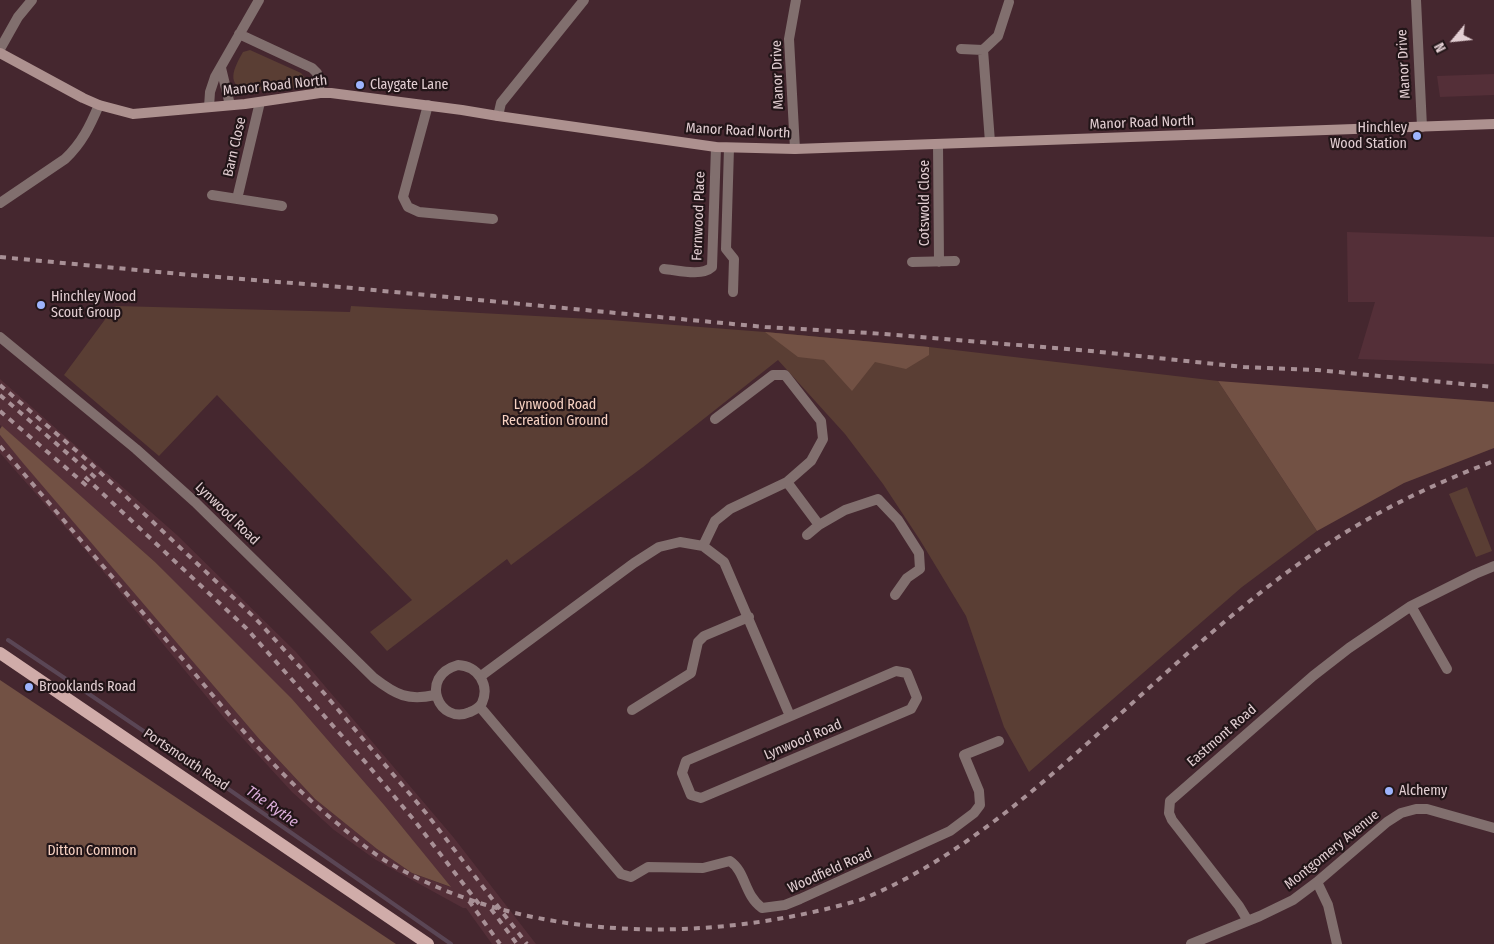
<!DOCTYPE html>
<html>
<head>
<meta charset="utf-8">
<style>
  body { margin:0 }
  #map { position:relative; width:1494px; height:944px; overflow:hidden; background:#45272f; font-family:"Fira Sans Condensed",sans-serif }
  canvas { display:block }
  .north { position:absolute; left:1429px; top:15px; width:50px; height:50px; -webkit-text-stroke:4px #221518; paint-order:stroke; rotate:242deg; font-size:14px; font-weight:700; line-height:20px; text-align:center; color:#e2ced2 }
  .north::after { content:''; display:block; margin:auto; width:18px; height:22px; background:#e2ced2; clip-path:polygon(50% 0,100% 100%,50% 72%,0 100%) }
</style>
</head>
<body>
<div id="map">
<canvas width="1494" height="944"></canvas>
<div class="north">N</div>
</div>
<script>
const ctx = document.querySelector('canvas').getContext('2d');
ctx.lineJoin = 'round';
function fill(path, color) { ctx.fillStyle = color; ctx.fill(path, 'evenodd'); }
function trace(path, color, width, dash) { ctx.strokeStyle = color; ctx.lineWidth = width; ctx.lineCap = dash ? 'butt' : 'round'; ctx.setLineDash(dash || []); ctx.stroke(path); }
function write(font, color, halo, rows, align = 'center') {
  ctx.font = font + ' "Fira Sans Condensed",sans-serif'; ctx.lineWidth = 4.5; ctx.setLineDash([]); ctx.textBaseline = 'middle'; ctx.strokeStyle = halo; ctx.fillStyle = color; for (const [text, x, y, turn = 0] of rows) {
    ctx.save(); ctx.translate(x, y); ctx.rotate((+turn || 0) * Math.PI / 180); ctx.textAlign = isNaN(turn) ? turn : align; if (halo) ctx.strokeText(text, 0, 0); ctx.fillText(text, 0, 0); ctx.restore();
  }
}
const built = new Path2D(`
  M1494 74V95L1440 97 1437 76Z
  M1347 232 1494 237V364L1358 359 1375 302H1348Z
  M0 379 177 535 296 652 454 838 536 944H492L466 908H463L376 860 334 830 292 792 225 719 87 552 0 453V435L260 740 315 799 377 849 412 873 450 887 385 806 155 562 0 425Z`);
const green = new Path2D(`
  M250 50 301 73 307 80V84L304 87 250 91C224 86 234 68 243 52Z
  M115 306 350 312 351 306 610 320 765 332 929 347 1218 381 1317 531 1242 587 1029 772 1004 727 966 616 920 540 883 484 845 434 778 360 643 467 511 565 507 559 387 651 370 632 412 600 217 395 159 456 64 375Z
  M1467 487 1492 551 1476 557 1449 494Z`);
const forest = new Path2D(`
  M765 332 929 347V355L906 369 875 362 852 391 824 360 798 357Z
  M1218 381 1494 402V448L1404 483 1317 531Z
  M2 426 155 562 292 699 385 806 451 887 412 873 377 849 315 799 260 740 23 463 0 435V429Z
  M0 680 396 944H0Z`);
const stream = new Path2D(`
  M8 640 72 683
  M80 688 201 770 451 944`);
const street = new Path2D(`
  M1416 0 1422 127
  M239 34 312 68 317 73 320 93
  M0 49 18 17 32 0
  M961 49 983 50 998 36 1009 2
  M983 50 990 142
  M221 68 230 105
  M428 105 403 197 408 207 419 212 493 219
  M209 107 210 92 215 77 259 0
  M498 116 501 103 584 0
  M938 144 939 262
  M729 148 726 249 734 259 733 292
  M795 149 789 39 796 0
  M212 195 282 206
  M237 199 260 102
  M0 203 65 159C82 143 90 126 99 105
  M912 262 955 261
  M664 269C677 270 701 277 712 267L716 147
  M0 337 136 449 195 502 374 678C396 695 408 701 435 695
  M715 419 773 375H785L821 421 823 439 811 461 787 482
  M807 535 819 525
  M703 546 715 521 730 509 787 482 819 525 845 510 878 499 898 520 919 553 920 569 907 578 895 595
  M1411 606 1447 669
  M458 665C478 666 490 685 482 703 479 708 475 710 470 712 439 726 418 676 458 665Z
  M896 671 907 673 917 698 911 709 701 798 691 795 682 773 686 761Z
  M481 676 634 563 659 547 680 542 703 546 724 562 790 716
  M480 707 621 874 631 877 648 867 703 868 730 861C746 872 744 895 762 908L785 905 800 899 950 831 974 813 980 805 979 791 964 755 999 741
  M632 710 691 673 698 642 704 636 749 617
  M1317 882 1328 905 1337 944
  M1248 921 1239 906 1172 820 1169 813 1170 801 1313 676 1349 648 1411 606 1475 574 1494 566
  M1191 944 1260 916 1293 900 1317 882 1387 822 1401 813 1416 809H1427L1494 828`);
const secondary = new Path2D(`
  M0 53 83 98 99 105 133 114 245 104 320 93H331L462 110 498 116 716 147 795 149 1494 124`);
const primary = new Path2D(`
  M0 653 428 944`);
const rail = new Path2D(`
  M0 257 180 274 341 287 765 327 871 333 1091 351 1244 367 1317 370 1494 387
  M0 385 87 460 255 618 323 692 426 813 527 944
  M0 395 96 478
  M0 411 87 486
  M0 446C62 518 124 591 186 663 233 720 280 777 338 824 354 838 371 852 389 863 529 944 709 944 860 900 915 878 964 845 1010 809 1118 723 1213 619 1329 543 1380 509 1436 483 1494 461
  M85 477 246 628 367 764 414 820 479 904
  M469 901 500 944
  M491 909 517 944`);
const markers = [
  [360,85,5,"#9db4fd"],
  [1417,136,5,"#9db4fd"],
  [41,305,5,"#9db4fd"],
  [29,687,5,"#9db4fd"],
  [1389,791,5,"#9db4fd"]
];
const streetNames = [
  ["Manor Drive",1404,64,-93],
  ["Manor Drive",778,75,-92],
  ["Manor Road North",275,86,-6],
  ["Manor Road North",1142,123,-2],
  ["Manor Road North",738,131,3],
  ["Barn Close",235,147,-77],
  ["Cotswold Close",925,203,-90],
  ["Fernwood Place",699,216,-88],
  ["Lynwood Road",227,514,44],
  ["Eastmont Road",1222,736,-41],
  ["Lynwood Road",803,740,-23],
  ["Portsmouth Road",186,760,34],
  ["Montgomery Avenue",1332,850,-39],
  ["Woodfield Road",830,871,-24]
];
const poiNames = [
  ["Claygate Lane",370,85],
  ["Hinchley",1407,128,"right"],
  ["Wood Station",1407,144,"right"],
  ["Hinchley Wood",51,297],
  ["Scout Group",51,313],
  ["Brooklands Road",39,687],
  ["Alchemy",1399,791]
];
const parkNames = [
  ["Lynwood Road",555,405],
  ["Recreation Ground",555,421],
  ["Ditton Common",92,851]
];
const waterNames = [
  ["The Rythe",272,807,35]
];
fill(built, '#542f38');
fill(green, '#5a3e34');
fill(forest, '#725144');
trace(stream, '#5a4655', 4);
trace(street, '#816f6e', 10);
trace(secondary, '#ad918f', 10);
trace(primary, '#d0aca9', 12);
trace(rail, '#a89096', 4, [6, 6]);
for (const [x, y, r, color] of markers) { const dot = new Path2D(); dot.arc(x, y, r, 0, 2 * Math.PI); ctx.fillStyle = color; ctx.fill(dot); trace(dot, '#221518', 2); }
write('14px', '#e2ced2', '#221518', streetNames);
write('14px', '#e2ced2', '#221518', poiNames, 'left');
write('14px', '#f7d1c2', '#221518', parkNames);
write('italic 15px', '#ddafdc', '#221518', waterNames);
</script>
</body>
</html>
